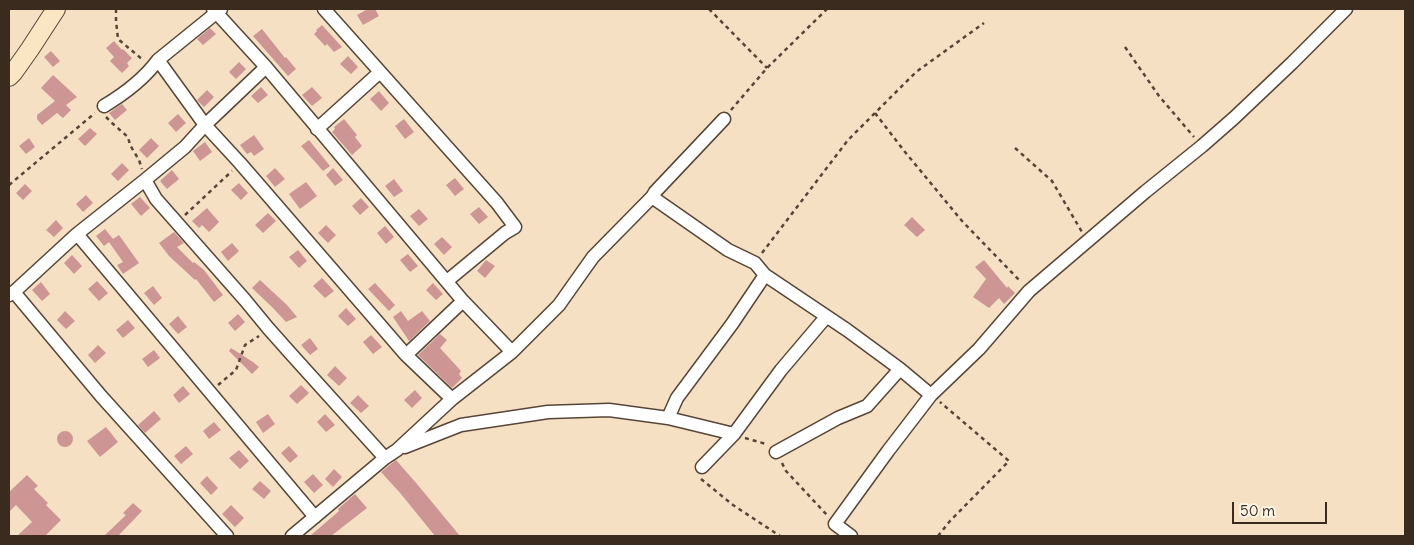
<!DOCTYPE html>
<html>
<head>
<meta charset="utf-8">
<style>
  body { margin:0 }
  #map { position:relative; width:1414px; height:545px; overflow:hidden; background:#f5e0c3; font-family:Delius,sans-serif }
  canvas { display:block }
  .frame { position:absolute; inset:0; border:10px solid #3b2a1e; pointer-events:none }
  .scale { position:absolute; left:1232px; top:502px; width:95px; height:22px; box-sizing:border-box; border:2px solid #3b2a1e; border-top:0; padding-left:6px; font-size:15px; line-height:18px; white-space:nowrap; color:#3b2a1e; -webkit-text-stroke:4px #fcf5e5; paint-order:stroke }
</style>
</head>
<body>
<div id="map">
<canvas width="1414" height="545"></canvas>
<div class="frame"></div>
<div class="scale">50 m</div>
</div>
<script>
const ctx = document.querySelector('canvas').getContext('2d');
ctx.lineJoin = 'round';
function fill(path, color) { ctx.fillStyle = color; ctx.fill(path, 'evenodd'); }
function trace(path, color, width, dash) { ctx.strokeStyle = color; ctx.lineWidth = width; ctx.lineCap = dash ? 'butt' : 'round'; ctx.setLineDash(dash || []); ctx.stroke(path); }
const building = new Path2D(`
  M368 9H375L379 16 363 25 357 15Z
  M322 25 342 47 334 52 327 44 325 46 314 34 317 31 316 30Z
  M210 28 216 34 203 45 197 39Z
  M262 29 285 58 286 57 296 69 288 76 253 36Z
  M114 41 122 50 123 49 132 58 127 63 129 66 122 73 110 61 114 57 106 48Z
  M51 51 60 61 53 67 44 57Z
  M348 56 358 67 351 74 340 64Z
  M239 62 246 69 236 79 229 72Z
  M53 75 77 97 66 105 71 110 63 118 57 113 42 125 37 119V115L55 101 41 88Z
  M261 87 268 95 258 103 251 96Z
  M312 87 322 98 312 106 302 95Z
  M207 90 214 97 204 107 197 100Z
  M379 91 389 103 381 111 370 99Z
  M122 104 127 110 115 120 109 113Z
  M178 114 186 123 176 132 168 123Z
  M344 119 357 135 355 137 362 146 352 155 332 132 335 129 334 127Z
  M404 119 414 132 405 139 395 126Z
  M90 128 97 134 85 146 78 139Z
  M254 135 264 149 254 156 251 152 247 154 240 145Z
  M29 138 35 147 26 154 19 146Z
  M151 138 159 146 147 158 139 150Z
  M309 140 330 166 323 171 301 146Z
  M205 142 212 152 200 161 193 151Z
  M122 163 129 170 118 181 111 174Z
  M275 168 285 179 275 187 266 176Z
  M333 168 343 180 335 186 326 175Z
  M172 170 179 179 167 189 160 181Z
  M455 178 464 189 455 196 446 185Z
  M394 179 403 191 394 197 385 186Z
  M306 182 317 196 300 209 289 194Z
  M239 183 248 193 241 200 231 190Z
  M25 184 32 191 23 200 16 193Z
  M86 195 93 203 83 212 76 204Z
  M140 197 150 208 141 216 131 204Z
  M361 198 369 207 360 215 352 206Z
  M479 207 488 217 479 224 470 214Z
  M207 208 219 222 209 232 202 225 199 228 192 221Z
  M419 209 428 219 419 226 410 216Z
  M268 213 276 221 263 233 255 225Z
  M912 217 925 230 917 237 904 225Z
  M56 220 63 228 54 237 46 230Z
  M326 225 336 235 328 243 318 233Z
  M385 226 394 237 386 244 377 233Z
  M105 229 113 239 119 235 139 263 123 274 117 265 123 262 109 242 104 246 96 236Z
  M174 232 184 243 177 247 193 263 194 262 204 270 223 295 214 302 196 279 195 280 169 256 159 243Z
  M442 237 452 247 444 255 434 244Z
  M232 243 239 251 228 261 221 252Z
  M298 250 307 261 299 268 289 257Z
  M408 254 418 266 410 272 400 260Z
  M72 255 82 266 74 274 64 263Z
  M486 260 495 266 485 278 477 271Z
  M984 260 1007 288 1008 286 1015 293 1004 304 999 298 989 308 973 297 986 279 975 267Z
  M322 278 334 291 325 298 313 286Z
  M260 280 287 305 297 317 286 322 273 308 252 288Z
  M97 281 108 293 99 301 88 289Z
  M41 282 50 294 42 301 32 290Z
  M375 283 395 305 389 311 368 289Z
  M433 283 443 294 436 300 426 290Z
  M153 286 162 298 154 305 144 293Z
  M346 308 356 319 348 326 338 316Z
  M65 311 75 321 66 329 57 320Z
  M401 311 408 321 422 311 430 321 409 341 393 317Z
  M238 314 245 322 235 331 228 323Z
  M178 316 187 327 178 334 169 324Z
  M128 320 135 328 123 338 116 330Z
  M440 334 447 340 440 348 461 371 459 374 462 378 452 388 418 355Z
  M371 335 382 347 373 354 363 342Z
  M310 338 318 349 310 355 301 345Z
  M98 345 106 353 95 363 88 355Z
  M231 348 253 362 259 367 252 374 229 351Z
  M154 350 160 358 148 367 142 359Z
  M335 366 347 378 339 386 327 375Z
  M301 385 309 393 297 404 289 396Z
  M183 386 190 394 179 403 173 395Z
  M415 390 422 398 412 408 404 400Z
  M358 395 369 406 361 413 350 403Z
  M154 411 161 419 145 433 138 425Z
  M268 414 275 424 263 433 256 422Z
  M325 414 335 425 326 432 317 422Z
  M214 422 221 430 209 439 203 431Z
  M106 427 118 442 100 457 87 441Z
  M57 439a8 8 0 1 1 16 0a8 8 0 1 1-16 0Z
  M186 446 193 454 181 464 174 456Z
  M289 446 298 456 290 463 281 453Z
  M239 450 249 461 240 469 229 458Z
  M396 460 417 484 460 536H435L401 494 381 472Z
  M334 469 342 477 333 487 325 479Z
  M313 474 323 485 314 493 304 482Z
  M27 475 38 486 34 489 48 503 46 505 61 520 45 536H17L32 522 16 505 9 512V492Z
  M207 476 218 488 211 495 200 483Z
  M260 481 271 491 264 499 252 489Z
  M355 494 367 508 331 536H310L339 511 338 509Z
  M133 503 142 511 118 536H104L126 515 123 513Z
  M231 505 244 518 235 527 222 514Z`);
const path = new Path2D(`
  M116 9V21L118 39 143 60
  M709 9 767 68
  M1125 47 1159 96 1194 137
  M731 110 767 68 827 9
  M875 113 905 152 962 221 1021 282
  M106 117 112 123 128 137 130 145 139 160 142 169
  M1015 148 1052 181 1082 232
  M9 185 95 113
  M185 215 232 171
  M762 253 848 140 916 72 984 23
  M218 385 236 370 245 345 259 336
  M745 438 766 444
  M782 463 786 471 827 515
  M701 479 733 505 780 536
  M938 536 950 521 1009 461 940 402`);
const street = new Path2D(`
  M213 9 266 67 463 301 512 352
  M324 9 497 203 515 227 505 233 447 281
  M158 60 205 125 240 163 406 355 452 399
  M104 106C124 94 144 79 158 60L221 9
  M317 129 380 72
  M145 180 156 199 245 300 268 328 292 355 385 458
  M652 197 728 250 755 263 765 275 847 330 900 369 931 395
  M77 234 315 517
  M14 292 101 396 227 536
  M9 295 14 292 77 234 145 180 185 147 205 125 266 67
  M406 355 463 301
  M668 418 677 398 732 324 765 275
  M405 447 461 425 548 412 609 410 668 418 734 434
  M776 452 838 418 867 406 900 369
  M702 467 734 434 781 370 826 317
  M292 536 385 458 397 450 452 399 512 352 559 305 593 257 652 197 655 192 724 119
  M851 536 835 524 888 451 931 395 979 349 1029 291 1145 192 1202 146 1234 118 1292 63 1346 9`);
const secondary = new Path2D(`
  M9 77 13 73 30 49 56 9`);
fill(building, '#cd9695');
trace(street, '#574537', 15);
trace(secondary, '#574537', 20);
trace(path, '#574537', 2.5, [4, 4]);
trace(street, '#fff', 12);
trace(secondary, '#fbe6c4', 18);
</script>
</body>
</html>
